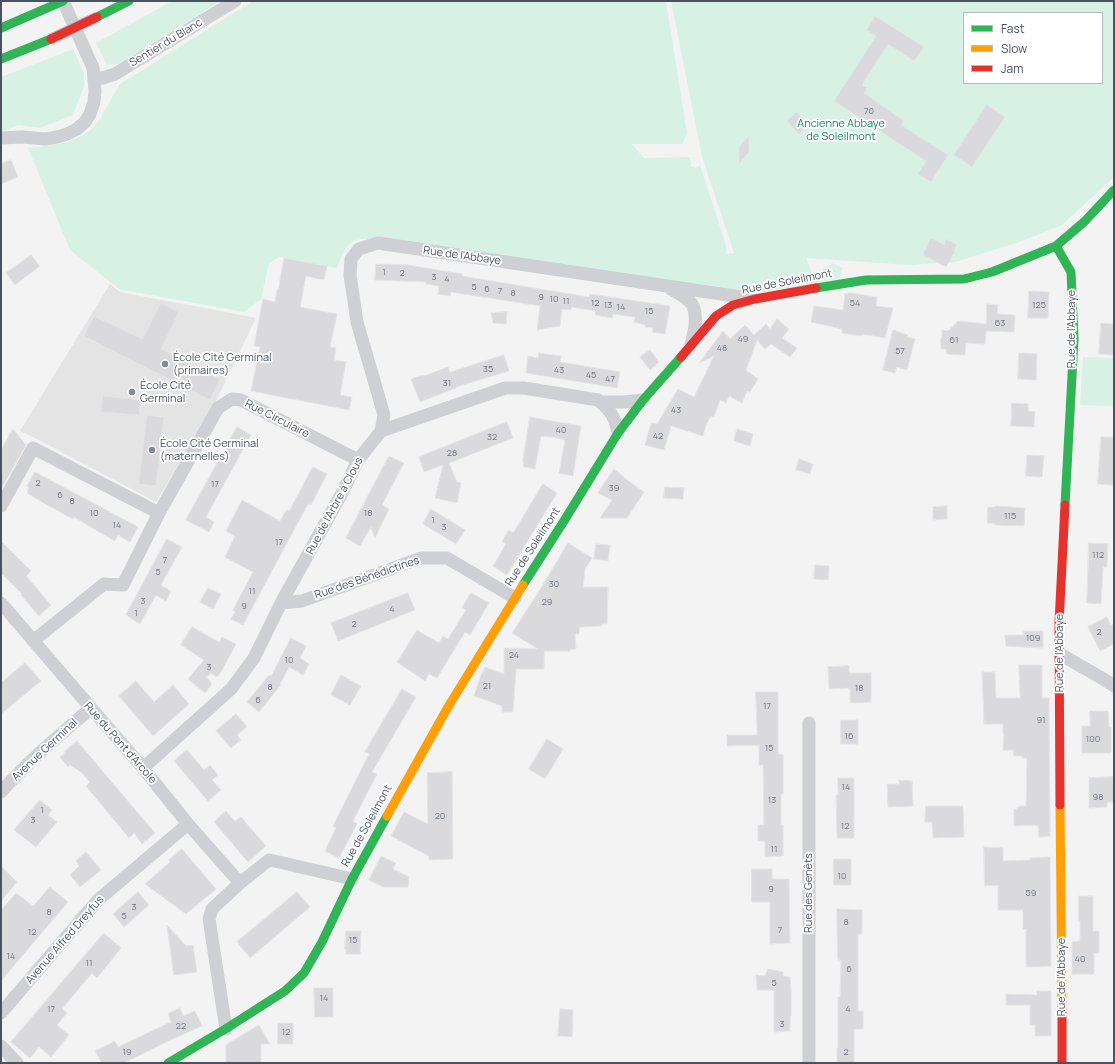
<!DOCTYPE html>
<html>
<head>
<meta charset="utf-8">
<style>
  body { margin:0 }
  #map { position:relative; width:1115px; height:1064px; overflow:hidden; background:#f3f3f3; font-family:Manrope,sans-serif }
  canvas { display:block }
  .frame { position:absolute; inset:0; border:2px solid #495260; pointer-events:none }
  .legend { position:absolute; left:963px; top:12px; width:140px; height:72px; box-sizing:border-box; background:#fff; border:1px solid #b6babf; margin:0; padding:5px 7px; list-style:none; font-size:12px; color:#495260 }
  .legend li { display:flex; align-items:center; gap:8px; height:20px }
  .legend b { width:20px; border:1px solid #b6babf }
</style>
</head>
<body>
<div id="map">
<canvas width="1115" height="1064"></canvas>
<div class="frame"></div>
<ul class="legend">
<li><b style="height:5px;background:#30b455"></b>Fast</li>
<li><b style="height:5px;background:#ff9f0a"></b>Slow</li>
<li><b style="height:5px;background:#e5322d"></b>Jam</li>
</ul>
</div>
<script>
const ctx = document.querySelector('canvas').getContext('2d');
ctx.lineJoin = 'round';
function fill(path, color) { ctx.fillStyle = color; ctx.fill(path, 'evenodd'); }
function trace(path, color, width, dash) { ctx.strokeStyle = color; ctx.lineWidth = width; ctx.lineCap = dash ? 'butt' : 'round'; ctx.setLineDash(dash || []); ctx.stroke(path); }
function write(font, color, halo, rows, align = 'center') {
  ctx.font = font + ' Manrope,sans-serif'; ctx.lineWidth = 3.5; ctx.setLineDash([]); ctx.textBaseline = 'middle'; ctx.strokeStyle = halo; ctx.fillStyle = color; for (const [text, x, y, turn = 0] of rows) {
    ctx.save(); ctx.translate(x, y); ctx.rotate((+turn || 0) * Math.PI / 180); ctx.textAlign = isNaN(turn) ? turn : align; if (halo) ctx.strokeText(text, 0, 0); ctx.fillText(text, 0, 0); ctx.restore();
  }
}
const education = new Path2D(`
  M110 284 120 292 256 318 215 403 156 502 35 438 20 431Z`);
const green = new Path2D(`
  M172 1H221L118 64 107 65 96 43Z
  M253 1H666L687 134 682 144H632L644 158 690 157 691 166 695 168 700 165 726 245V254L734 253 702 157 671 1H1114V177L1062 225 1022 241 956 262 909 265 806 258 813 276 832 263 843 268 839 278 759 293 630 276 387 239C355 239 349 234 337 268L279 257 269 263 261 299 244 312 119 289 70 250 28 148C51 145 80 144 96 124 99 121 101 117 103 113 109 103 114 94 120 84ZM964 13H1102V83H964Z
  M73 49 84 73V86L73 115 40 128 18 125 1 132V77Z
  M1083 357 1114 358V406L1080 405Z`);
const building = new Path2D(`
  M875 16 924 47 914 61 888 44 862 85 867 88 864 93 904 121 901 125 948 155 931 182 918 174 926 161 834 101 876 36 867 30Z
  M987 105 1005 117 972 167 954 155Z
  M797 112 809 125 799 134 787 121Z
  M749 136V152L739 164V148Z
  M11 160 18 177 1 184V164Z
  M931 238 944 245 946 239 957 245 954 251H955L946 267 923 255Z
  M31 255 40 266 15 285 6 273Z
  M284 258 327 266 324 280 306 276 300 307 337 314 330 347 336 348 334 360 346 362 340 395 352 397 349 410 251 391 260 347 254 346 263 299 275 302 277 290H278Z
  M376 264 408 265 462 274V276L589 297 590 294 670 306 665 334 652 332 653 328 645 327V325L634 322 635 317 613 314 612 318 595 315V311L572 307 571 310 562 309 560 326 537 330 540 306 451 292 450 296 438 294 439 286 426 284V282L375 280Z
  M1029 291 1049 292 1048 318H1028Z
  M851 293 877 297 876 306 893 308 885 338 862 334V336L842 333V329L811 322 814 306 843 310 845 294Z
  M161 303 179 312 161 349 220 379 210 400 84 336 94 316 142 339Z
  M987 304 998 305 997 314 1015 315 1014 332 986 331 985 344 966 343 965 355 947 354 946 349H941V342L940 340 942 337V330L948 331 958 321 986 324Z
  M507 312 506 324 493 323 491 313Z
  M777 319 789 329 782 338 797 348 790 357 771 344 765 349 757 340 746 370 758 379 750 392 747 391 742 403 729 396 726 403 720 400 714 417 711 416 706 425 703 436 671 426 664 450 645 445 651 423 657 424 678 389 694 397 714 356 699 363 723 331 730 339 745 325 754 335 766 324 770 329Z
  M1101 323 1114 324V355L1099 354Z
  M893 330 908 335 907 337 915 339 907 370 897 367 895 373 883 370Z
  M650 350 659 362 650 370 640 357Z
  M539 353 561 356 560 362 620 372 617 388 526 373 528 356 538 358Z
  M1019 353 1037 354 1036 380 1018 379Z
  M504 355 509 371 456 387V388L420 402 411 379 423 375 424 376 448 367 450 372Z
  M103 396 141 400 139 415 101 412Z
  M1012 403 1028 404V411L1035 412 1034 427 1011 426Z
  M147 415 164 417 156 486 139 484Z
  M530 417 581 426 573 476 559 473 565 440 553 437 541 436 535 469 524 467 523 460Z
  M507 422 513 438 449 463 457 482 461 483 457 503 435 498 443 465 424 472 419 457Z
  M237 427 251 435 206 517 214 522 209 532 186 520Z
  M13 429 26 445 1 489V450Z
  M737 429 753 434 750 446 734 441Z
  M1101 437H1114V485L1098 484Z
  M1027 455 1044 456 1042 477 1026 476Z
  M389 456 404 463 382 505 389 509 375 538 371 527 360 546 346 538Z
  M799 459 813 464 810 474 796 470Z
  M313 467 327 474 311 505 308 504 243 625 231 619 235 612 233 610 253 572 225 557 235 536 226 531 242 500 280 521 287 509 289 511Z
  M614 469 630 482 644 492 627 518H600L612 500 598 493Z
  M35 472 138 527 130 542 118 535 115 541 74 517 73 519 47 505 27 493 29 487 27 486Z
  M543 484 557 493 507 575 493 566 506 544 502 541 509 530 513 533Z
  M665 487 684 488 683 499 664 498Z
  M947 506V519L933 520V507Z
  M996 506 1025 508 1024 526 994 525 995 523H987L988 507H995Z
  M431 509 465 530 456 544 423 524Z
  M167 539 182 547 161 585 171 591 166 601 156 595 140 624 126 615Z
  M1 541 31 571 26 576 51 605 39 616 21 595 22 594 1 573Z
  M568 543 592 558 585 569 583 587H608L607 624H602V626L580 627 579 634H575L576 649 570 650V651H544V669H516L513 712H502V706L474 696 480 678 485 667 504 674V648L538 649 512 633 541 588Z
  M1089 543 1108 544 1107 567H1103L1101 604 1087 603Z
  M596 544 610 545 608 561 594 559Z
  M815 565 829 566 828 580 814 579Z
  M208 588 221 594 213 609 200 602Z
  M408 593 415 610 338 641 331 623Z
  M471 593 489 603 470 635 465 632 437 678 429 674 425 681 397 662 417 630 439 643 443 636 448 639 466 610 462 608Z
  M1107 617 1111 625 1114 624V644L1100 651 1088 627Z
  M192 627 219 642 222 637 236 644 221 672 217 677 211 673 207 677 212 684 205 693 188 679 204 660 181 645Z
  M1024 631H1043V648L1006 646 1005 635H1024Z
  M291 638 306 646 300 658 309 664 303 675 289 667 280 684 281 685 259 712 247 702 269 675 271 676Z
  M25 663 41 681 1 714V683Z
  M1019 665H1042V698H1049L1050 836 1039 837 1038 825 1014 826V809H1017V807H1020V806H1026L1027 758H1022V756H1014L1013 750H1003L1004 734 1003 733V724H984L982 672H995L996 698H1020Z
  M849 666V673H871V702L850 703V688L829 689 828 667Z
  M341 675 361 686 350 705 331 695Z
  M136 681 154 702 173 685 189 704 153 736 119 696Z
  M402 689 416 697 372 772 377 774 353 821 357 824 339 858 325 851 336 828 333 826 369 754 365 752Z
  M756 692H778V754L783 755V794H781V825H783V856L765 857V841H758V825H764L763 765H759V745L727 746V735H757Z
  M1090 711H1108L1109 727H1111V753H1082V726H1090Z
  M236 714 247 727 237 735 241 740 231 748 216 731Z
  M841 720H858V744H841Z
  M547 739 563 749 545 779 529 769Z
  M77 741 155 833 142 844 134 833 129 838 86 786 90 782 81 772 70 765 68 767 60 757 65 753 64 752Z
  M187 750 204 770 210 765 218 775 212 780 221 790 208 801 174 761Z
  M452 772 453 859 429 860V856L391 836 404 812 428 824 427 773Z
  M1114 777V802H1107V807L1089 808V778Z
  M838 778H854V838H837L836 795H838Z
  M899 780 912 781 913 806 888 807 887 784H899Z
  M40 800 52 810 48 815 57 822 36 847 14 830Z
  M926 806H963L964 837 933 838 932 822H925Z
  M226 811 235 821 241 817 266 846 248 862 214 822Z
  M984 847 1003 848V861L1030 860V858L1050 857 1051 966 1026 967V929H1023V910H998V885L985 886Z
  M182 849 216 889 186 914 145 884 170 862 169 860Z
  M86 852 101 870 80 887 70 875 79 866 76 861Z
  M381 856 396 863 393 869 409 877 408 887H383L369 880Z
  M834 859H851V885H834Z
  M1 866 17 882 1 901Z
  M752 869H772V879H789L790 943 770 944V902H752Z
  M50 887 68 902 1 981V910L16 893 33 906Z
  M138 892 149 905 124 927 113 914Z
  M297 892 310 907 250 958 237 942Z
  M1079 896H1093V931H1099V953H1094V974H1072V942L1080 941V921H1079Z
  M837 909 862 910V934H858V1011H863V1029H854V1063H837V1048H838V997H840L841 960H838Z
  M167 925 186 946 193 945 197 972 174 975Z
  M346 931H361L360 954H346V949H345Z
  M104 933 121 948 97 978 92 973 62 1009 67 1013 57 1025 69 1035 51 1057 39 1047 30 1058 11 1042Z
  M768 969 783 972V976L790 977 791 990V1016H790V1031L774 1032V990H757L756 975 765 976Z
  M314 988H333V1017H315Z
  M1037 991H1051V1036H1035V1025H1030V1005H1006V994L1037 995Z
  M180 1008 183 1016 195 1011 202 1026 166 1042 124 1063H102L95 1051 115 1041 118 1047 171 1022 168 1014Z
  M560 1009 573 1010 572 1037 558 1036Z
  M278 1023H293V1044H278Z
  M259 1025 270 1044H261V1063H226V1045Z`);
const street = new Path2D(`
  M94 77 103 78 115 74 235 1
  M1 138 22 137 45 139 57 137 67 134 77 129 85 122 90 114 94 102 95 91 93 68 63 1
  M671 289C678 293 690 299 693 306 698 318 694 333 691 344
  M600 402H625L643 400
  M381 431 384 415 357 322 350 275 351 259 359 249 378 243 748 298
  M1 506 33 448 159 513
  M1 603 91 708 143 768 188 824 240 883
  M281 603 302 601 421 558H447L515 598
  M33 641 104 584 123 585 159 513 218 408 232 399 241 400 358 460
  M1059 653C1077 665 1097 674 1114 686
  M809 723V1063
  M143 768 231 689 254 658 281 603 342 493 358 460 381 431 505 388H524L598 400C611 411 615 417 618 433
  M1 792C28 761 60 735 91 708
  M1 1013 98 900 188 824
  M226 1029 209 919 212 909 240 883 269 860 279 862 352 879
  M1 1046 17 1063`);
const fast = new Path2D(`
  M97 17 129 1
  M1 28 63 1
  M1 59 51 39
  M1056 246 1071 272 1074 339 1065 505
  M816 288 866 280 964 279 992 272 1056 246 1084 222 1114 190
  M523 585 564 521 618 433 643 400 681 357
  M168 1063 227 1028 285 991 304 973 322 942 352 879 387 816`);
const slow = new Path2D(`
  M1060 805 1062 1003
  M387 816 448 707 523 585`);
const jam = new Path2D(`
  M681 357 716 316 733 305 755 299 816 288
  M1060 805 1059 623 1065 505
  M1062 1003V1063`);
const jamBridge = new Path2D(`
  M51 39 97 17`);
const markers = [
  [165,364,4,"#848a93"],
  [132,392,4,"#848a93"],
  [152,450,4,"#848a93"]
];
const numberNames = [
  ["70",869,111],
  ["1",384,272],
  ["2",402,273],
  ["3",434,277],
  ["4",447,279],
  ["5",474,287],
  ["6",487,289],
  ["7",500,291],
  ["8",513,293],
  ["9",541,297],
  ["10",554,299],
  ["11",566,301],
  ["12",595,303],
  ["54",855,303],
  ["13",608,305],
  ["125",1039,305],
  ["14",621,307],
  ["15",649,311],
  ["63",1000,323],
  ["49",743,339],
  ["61",954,340],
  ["48",722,348],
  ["57",900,351],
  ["35",488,369],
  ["43",559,370],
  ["45",591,375],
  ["47",610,379],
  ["31",447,383],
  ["43",676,410],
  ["40",561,430],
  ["42",658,436],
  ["32",492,437],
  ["28",452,453],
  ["2",38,483],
  ["17",215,484],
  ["39",614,488],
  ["6",60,495],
  ["8",72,501],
  ["10",94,513],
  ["18",368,513],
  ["115",1010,516],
  ["1",433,520],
  ["14",117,525],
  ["3",444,527],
  ["17",279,542],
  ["112",1098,555],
  ["7",165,560],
  ["5",158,572],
  ["30",554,584],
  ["11",252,591],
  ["3",143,601],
  ["29",547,602],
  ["9",244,606],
  ["4",392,609],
  ["1",136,613],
  ["2",354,624],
  ["2",1099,632],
  ["109",1033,638],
  ["24",514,655],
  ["10",289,660],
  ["3",209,667],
  ["21",487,686],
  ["8",270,687],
  ["18",859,688],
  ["6",258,700],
  ["17",767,706],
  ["91",1041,720],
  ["16",849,736],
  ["100",1093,739],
  ["15",769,748],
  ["14",846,787],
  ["98",1098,797],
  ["13",772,800],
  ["1",42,810],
  ["20",440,816],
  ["3",33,820],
  ["12",845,826],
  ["11",774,849],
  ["10",842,876],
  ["9",771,889],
  ["59",1031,893],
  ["3",134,907],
  ["8",49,912],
  ["5",124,916],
  ["8",846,922],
  ["7",780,930],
  ["12",32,932],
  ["15",353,940],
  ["14",11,956],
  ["40",1080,959],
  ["11",89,963],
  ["6",849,969],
  ["5",774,983],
  ["14",324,998],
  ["17",51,1009],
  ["4",848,1009],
  ["3",782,1024],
  ["22",181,1026],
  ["12",286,1032],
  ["19",127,1052],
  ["2",846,1052]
];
const streetNames = [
  ["Sentier du Blanc",166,43,-31],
  ["Rue de l'Abbaye",462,256,8],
  ["Rue de Soleilmont",787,282,-11],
  ["Rue de l'Abbaye",1072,329,-90],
  ["Rue Circulaire",277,419,27],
  ["Rue de l'Arbre à Clous",335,506,-62],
  ["Rue de Soleilmont",533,547,-57],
  ["Rue des Bénédictines",367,578,-19],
  ["Rue de l'Abbaye",1060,653,-90],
  ["Rue du Pont d'Arcole",120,743,49],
  ["Avenue Germinal",45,750,-43],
  ["Rue de Soleilmont",367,826,-61],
  ["Rue des Genêts",809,893,-90],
  ["Avenue Alfred Dreyfus",65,940,-49],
  ["Rue de l'Abbaye",1062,977,-90]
];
const parkNames = [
  ["Ancienne Abbaye",841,124],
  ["de Soleilmont",841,137]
];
const poiNames = [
  ["École Cité Germinal",173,358],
  ["(primaires)",173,371],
  ["École Cité",140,386],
  ["Germinal",140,399],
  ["École Cité Germinal",160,444],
  ["(maternelles)",160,457]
];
fill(education, '#e5e4e5');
fill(green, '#d7f2e5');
fill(building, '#dadadc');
trace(building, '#e4e4e5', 1);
trace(street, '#ced0d3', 13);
trace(fast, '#30b455', 9);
trace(slow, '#ff9f0a', 9);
trace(jam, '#e5322d', 9);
trace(jamBridge, '#b8bbc2', 11, []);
trace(jamBridge, '#e5322d', 9);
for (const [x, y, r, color] of markers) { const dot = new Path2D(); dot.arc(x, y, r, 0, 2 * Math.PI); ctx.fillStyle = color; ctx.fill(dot); trace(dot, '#fff', 1.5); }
write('9px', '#6f7680', null, numberNames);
write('11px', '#495260', '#fff', streetNames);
write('11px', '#15855d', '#fff', parkNames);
write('11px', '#495260', '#fff', poiNames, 'left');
</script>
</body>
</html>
